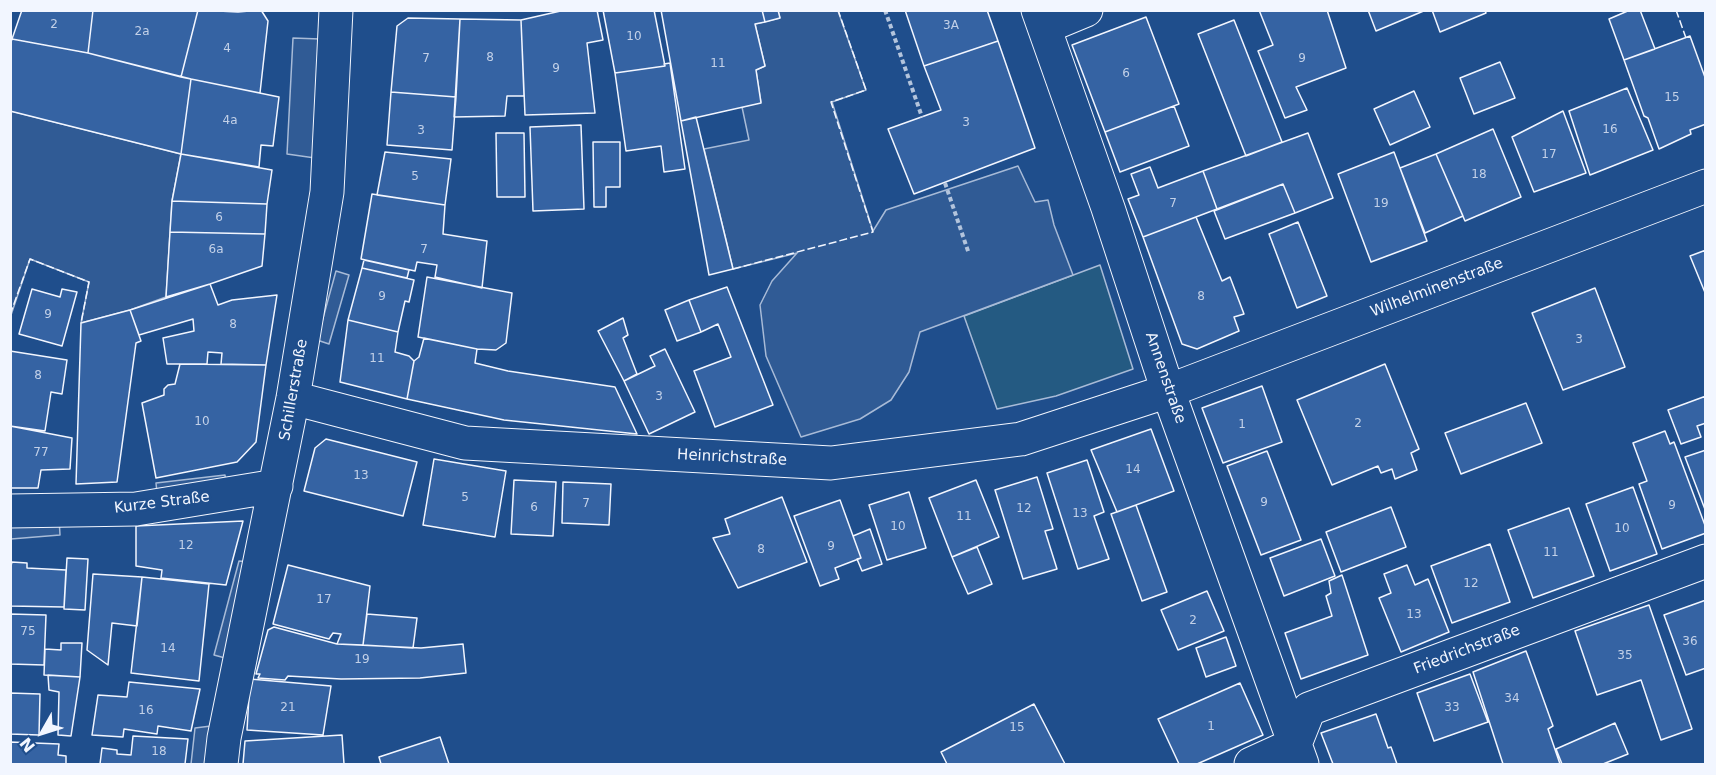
<!DOCTYPE html>
<html>
<head>
<meta charset="utf-8">
<style>
  body { margin:0 }
  #map { position:relative; width:1716px; height:775px; overflow:hidden; background:#1f4e8c; font-family:"DejaVu Sans",sans-serif }
  canvas { display:block }
  .frame { position:absolute; inset:0; border:12px solid #f2f6ff; pointer-events:none }
  .north { position:absolute; left:12px; top:703px; width:60px; height:60px; -webkit-text-stroke:4px #1f4e8c; paint-order:stroke; rotate:231deg; font-size:16px; font-weight:700; line-height:24px; text-align:center; color:#f2f6ff }
  .north::after { content:''; display:block; margin:auto; width:21px; height:27px; background:#f2f6ff; clip-path:polygon(50% 0,100% 100%,50% 72%,0 100%) }
</style>
</head>
<body>
<div id="map">
<canvas width="1716" height="775"></canvas>
<div class="frame"></div>
<div class="north">N</div>
</div>
<script>
const ctx = document.querySelector('canvas').getContext('2d');
ctx.lineJoin = 'round';
function fill(path, color) { ctx.fillStyle = color; ctx.fill(path, 'evenodd'); }
function trace(path, color, width, dash) { ctx.strokeStyle = color; ctx.lineWidth = width; ctx.lineCap = dash ? 'butt' : 'round'; ctx.setLineDash(dash || []); ctx.stroke(path); }
function write(font, color, halo, rows, align = 'center') {
  ctx.font = font + ' "DejaVu Sans",sans-serif'; ctx.lineWidth = 4.5; ctx.setLineDash([]); ctx.textBaseline = 'middle'; ctx.strokeStyle = halo; ctx.fillStyle = color; for (const [text, x, y, turn = 0] of rows) {
    ctx.save(); ctx.translate(x, y); ctx.rotate((+turn || 0) * Math.PI / 180); ctx.textAlign = isNaN(turn) ? turn : align; if (halo) ctx.strokeText(text, 0, 0); ctx.fillText(text, 0, 0); ctx.restore();
  }
}
const green = new Path2D(`
  M1100 265 1133 369 1056 396 997 409 964 316Z`);
const parking = new Path2D(`
  M778 11H838L866 90 832 102 873 231 886 210 1018 166 1035 202 1048 200 1054 225 1073 275 920 332 909 372 891 400 860 419 801 437 766 356 760 305 772 281 797 253 733 269 704 149 749 140 742 107 761 102 756 70 765 66 755 24 780 18Z
  M293 38 320 39 315 158 287 154Z
  M11 111 181 154 172 201 166 297 130 310 81 323 89 282 30 259 11 315Z
  M336 271 349 275 329 344 317 340Z
  M225 475 226 484 157 493 156 483Z
  M59 518 60 535 11 539V522Z
  M239 561 250 562 225 658 214 655Z
  M211 726 206 764H191L195 728Z`);
const building = new Path2D(`
  M22 10H93L88 53 12 39Z
  M93 10H198L181 77 88 53Z
  M198 10 238 12 261 10 268 21 260 93 181 77Z
  M565 10H597L603 40 587 43 595 113 525 115 521 20Z
  M603 10H654L665 66 615 73Z
  M661 10H762L765 22 755 24 765 66 756 70 761 103 681 121Z
  M762 10H778L780 18 765 22Z
  M905 10H987L998 41 924 66Z
  M1259 10H1327L1346 68 1296 87 1307 110 1285 118 1258 51 1273 45Z
  M1368 10H1426L1376 31Z
  M1432 10H1485L1486 13 1440 32Z
  M1630 10H1640L1655 49 1624 60 1609 19Z
  M1146 17 1179 104 1105 132 1072 45Z
  M408 18 460 19 456 97 391 92 397 26Z
  M460 19 521 20 524 96H507L505 116 454 117Z
  M1234 20 1282 142 1246 156 1198 34Z
  M1690 36 1706 80V124L1690 130 1691 134 1659 149 1648 118 1644 116 1624 60Z
  M12 39 88 53 191 79 181 154 10 111V45Z
  M998 41 1035 148 914 194 888 129 941 110 924 66Z
  M1500 62 1515 98 1474 114 1460 78Z
  M670 63 685 169 664 172 661 146 626 151 615 73 665 66 664 64Z
  M191 79 279 97 273 146 261 145 259 167 181 154Z
  M1627 88 1653 150 1590 175 1569 111Z
  M1414 91 1430 127 1390 145 1374 109Z
  M391 92 456 97 452 150 387 145Z
  M1174 106 1189 146 1120 172 1105 132Z
  M1563 111 1586 173 1534 192 1512 137Z
  M696 117 733 269 709 275 681 121Z
  M581 125 584 209 533 211 530 127Z
  M1493 129 1521 197 1465 221 1436 154Z
  M496 133H524L525 197H497Z
  M1308 133 1333 198 1295 213 1283 184 1217 209 1203 171Z
  M593 142H620V187H606V207H594Z
  M385 152 451 159 445 205 377 195Z
  M1394 152 1427 241 1371 262 1338 174Z
  M181 154 272 170 267 204 172 201Z
  M1436 154 1463 216 1425 233 1400 168Z
  M1150 167 1158 188 1203 171 1217 209 1143 237 1128 199 1139 195 1131 174Z
  M1283 184 1295 213 1225 239 1214 211Z
  M372 194 445 205 443 234 487 241 482 288 435 277 437 265 417 262 415 271 361 259Z
  M172 201 267 204 265 234 170 232Z
  M1196 217 1222 281 1230 277 1244 314 1234 317 1239 331 1197 349 1182 344 1143 237Z
  M1298 222 1327 296 1297 308 1269 234Z
  M170 232 265 234 262 266 210 284 166 297Z
  M1706 250V295L1690 256Z
  M364 260 409 270 407 278 362 268Z
  M362 268 414 280 409 302 405 301 398 332 348 320Z
  M427 277 512 293 506 343 496 350 477 349 418 337Z
  M210 284 218 305 232 300 277 295 266 365 221 364 222 353 208 352 207 364H167L163 338 194 331 193 319 139 335 130 310Z
  M727 287 773 405 715 427 694 371 731 357 718 324 701 332 689 300Z
  M1595 288 1625 367 1563 390 1532 313Z
  M32 289 60 297 62 289 77 292 62 346 19 334Z
  M689 300 701 332 677 341 665 310Z
  M130 310 141 341 136 343 117 482 76 484 81 323Z
  M623 318 628 335 623 338 637 374 624 381 598 331Z
  M348 320 398 332 395 352 409 356 414 361 407 399 340 382Z
  M424 338 477 349 475 363 508 371 615 387 637 434 504 420 407 399 414 361 419 357Z
  M665 349 695 412 649 434 624 381 655 366 650 356Z
  M10 351 67 360 62 394 51 392 45 431 10 426Z
  M180 364 266 365 256 442 237 462 156 478 142 403 164 395V389L168 385 175 384Z
  M1385 364 1419 449 1411 453 1417 470 1395 479 1392 469 1381 473 1378 466 1332 485 1297 400Z
  M1262 386 1282 442 1223 463 1202 408Z
  M1706 396V423L1697 426 1701 437 1681 444 1668 410Z
  M1526 403 1542 443 1461 474 1445 433Z
  M10 426 72 438 70 469 41 470 38 488H10Z
  M1151 429 1174 491 1117 512 1091 450Z
  M1665 431 1670 444 1674 442 1706 528V533L1662 549 1639 484 1647 481 1633 443Z
  M326 439 417 462 403 516 304 491 315 448Z
  M1706 450V512L1685 457Z
  M1267 451 1301 540 1261 555 1227 466Z
  M434 459 506 471 495 537 423 525Z
  M1087 460 1104 512 1094 516 1109 559 1078 569 1047 473Z
  M1037 477 1053 529 1045 531 1057 569 1023 579 995 490Z
  M514 480 556 482 553 536 511 534Z
  M976 480 999 537 952 557 929 498Z
  M563 482 611 484 609 525 562 523Z
  M1633 487 1657 554 1610 571 1586 504Z
  M909 492 926 548 887 560 869 505Z
  M782 497 807 562 738 588 713 538 730 534 725 519Z
  M840 500 861 558 835 568 839 579 820 586 794 516Z
  M1136 505 1167 592 1142 601 1111 514Z
  M1391 507 1406 547 1341 572 1326 532Z
  M1569 508 1594 576 1533 598 1508 530Z
  M243 521 226 585 161 578 162 570 136 566V526Z
  M870 529 882 564 862 571 857 559 861 558 853 536Z
  M1321 539 1335 576 1284 596 1270 558Z
  M1490 544 1510 602 1452 623 1431 566Z
  M977 547 992 584 968 594 952 557Z
  M67 558 88 559 85 610 64 609Z
  M12 562 27 563V568L66 570 64 607 10 606V569Z
  M288 565 370 586 363 645 337 644 341 634 333 633 329 639 273 624Z
  M1407 565 1415 585 1428 579 1449 632 1401 652 1379 598 1391 593 1384 574Z
  M93 574 142 577 137 626 112 623 108 665 87 650Z
  M1342 575 1368 655 1301 679 1285 633 1332 616 1326 596 1331 593 1329 581Z
  M142 577 209 584 199 681 131 673Z
  M1207 591 1224 631 1178 650 1161 610Z
  M1706 600V668L1686 675 1664 615Z
  M1649 605 1692 729 1661 740 1641 680 1597 695 1575 631Z
  M10 614 46 615 44 665 10 664Z
  M367 614 417 618 413 648 363 645Z
  M274 627 337 644 421 648 463 644 466 673 420 678 341 679 288 676 285 680 258 678 260 674H256L268 630Z
  M1226 637 1236 666 1206 677 1196 648Z
  M61 643H82L80 677 44 675 45 649 61 650Z
  M1526 651 1553 726 1548 729 1560 764H1503L1473 672Z
  M1470 674 1488 722 1434 741 1417 693Z
  M48 675 80 677 71 736 58 735 59 692 49 690Z
  M250 679 331 686 323 735 247 730Z
  M129 682 200 689 191 731 158 726 157 734 124 729 123 737 92 735 98 695 127 697Z
  M1240 683 1263 735 1197 764H1179L1158 719Z
  M10 693 40 694 39 735 10 734Z
  M1034 704 1065 764H947L941 752Z
  M1376 714 1388 748 1391 747 1397 764H1333L1321 733Z
  M1615 723 1628 754 1603 764H1562L1556 749Z
  M342 735 344 764H243L245 741Z
  M133 736 188 739 185 764H100L102 748 117 750V754L131 755Z
  M440 737 449 764H381L379 757Z
  M10 742 59 744 58 755 66 756V764H10Z`);
const path = new Path2D(`
  M885 10 922 117
  M945 183 969 254`);
const minor = new Path2D(`
  M1038 10 1108 208 1168 391 1302 764
  M1045 27 1086 10
  M293 398 465 443 831 463 1021 439 1168 391 1706 186
  M10 511 136 509 276 486
  M221 764 224 738 293 398 327 192 336 10
  M1251 764 1295 744 1309 709 1706 561`);
const fence = new Path2D(`
  M1676 10 1686 38
  M733 269 873 232 831 102 866 90 838 10
  M10 315 30 259 89 282 81 323`);
const numberNames = [
  ["2",54,25],
  ["3A",951,26],
  ["2a",142,32],
  ["10",634,37],
  ["4",227,49],
  ["8",490,58],
  ["7",426,59],
  ["9",1302,59],
  ["11",718,64],
  ["9",556,69],
  ["6",1126,74],
  ["15",1672,98],
  ["4a",230,121],
  ["3",966,123],
  ["16",1610,130],
  ["3",421,131],
  ["17",1549,155],
  ["18",1479,175],
  ["5",415,177],
  ["7",1173,204],
  ["19",1381,204],
  ["6",219,218],
  ["6a",216,250],
  ["7",424,250],
  ["9",382,297],
  ["8",1201,297],
  ["9",48,315],
  ["8",233,325],
  ["3",1579,340],
  ["11",377,359],
  ["8",38,376],
  ["3",659,397],
  ["10",202,422],
  ["2",1358,424],
  ["1",1242,425],
  ["77",41,453],
  ["14",1133,470],
  ["13",361,476],
  ["5",465,498],
  ["9",1264,503],
  ["7",586,504],
  ["9",1672,506],
  ["6",534,508],
  ["12",1024,509],
  ["13",1080,514],
  ["11",964,517],
  ["10",898,527],
  ["10",1622,529],
  ["12",186,546],
  ["9",831,547],
  ["8",761,550],
  ["11",1551,553],
  ["12",1471,584],
  ["17",324,600],
  ["13",1414,615],
  ["2",1193,621],
  ["75",28,632],
  ["36",1690,642],
  ["14",168,649],
  ["35",1625,656],
  ["19",362,660],
  ["34",1512,699],
  ["21",288,708],
  ["33",1452,708],
  ["16",146,711],
  ["1",1211,727],
  ["15",1017,728],
  ["18",159,752]
];
const streetNames = [
  ["Wilhelminenstraße",1437,288,-21],
  ["Annenstraße",1165,378,71],
  ["Schillerstraße",294,390,-80],
  ["Heinrichstraße",732,458,3],
  ["Kurze Straße",162,503,-7],
  ["Friedrichstraße",1467,650,-21]
];
fill(green, '#245a82');
trace(green, '#a8bbd7', 1.5);
fill(parking, '#305b95');
trace(parking, '#a8bbd7', 1.5);
fill(building, '#3563a3');
trace(building, '#f2f6ff', 1.5);
trace(minor, '#f2f6ff', 35);
trace(path, '#b3c4dc', 4, [4.5, 3]);
trace(minor, '#1f4e8c', 33);
trace(fence, '#f2f6ff', 1.5, [8, 3]);
write('12px', '#c3d1e8', null, numberNames);
write('15px', '#f2f6ff', '#1f4e8c', streetNames);
</script>
</body>
</html>
